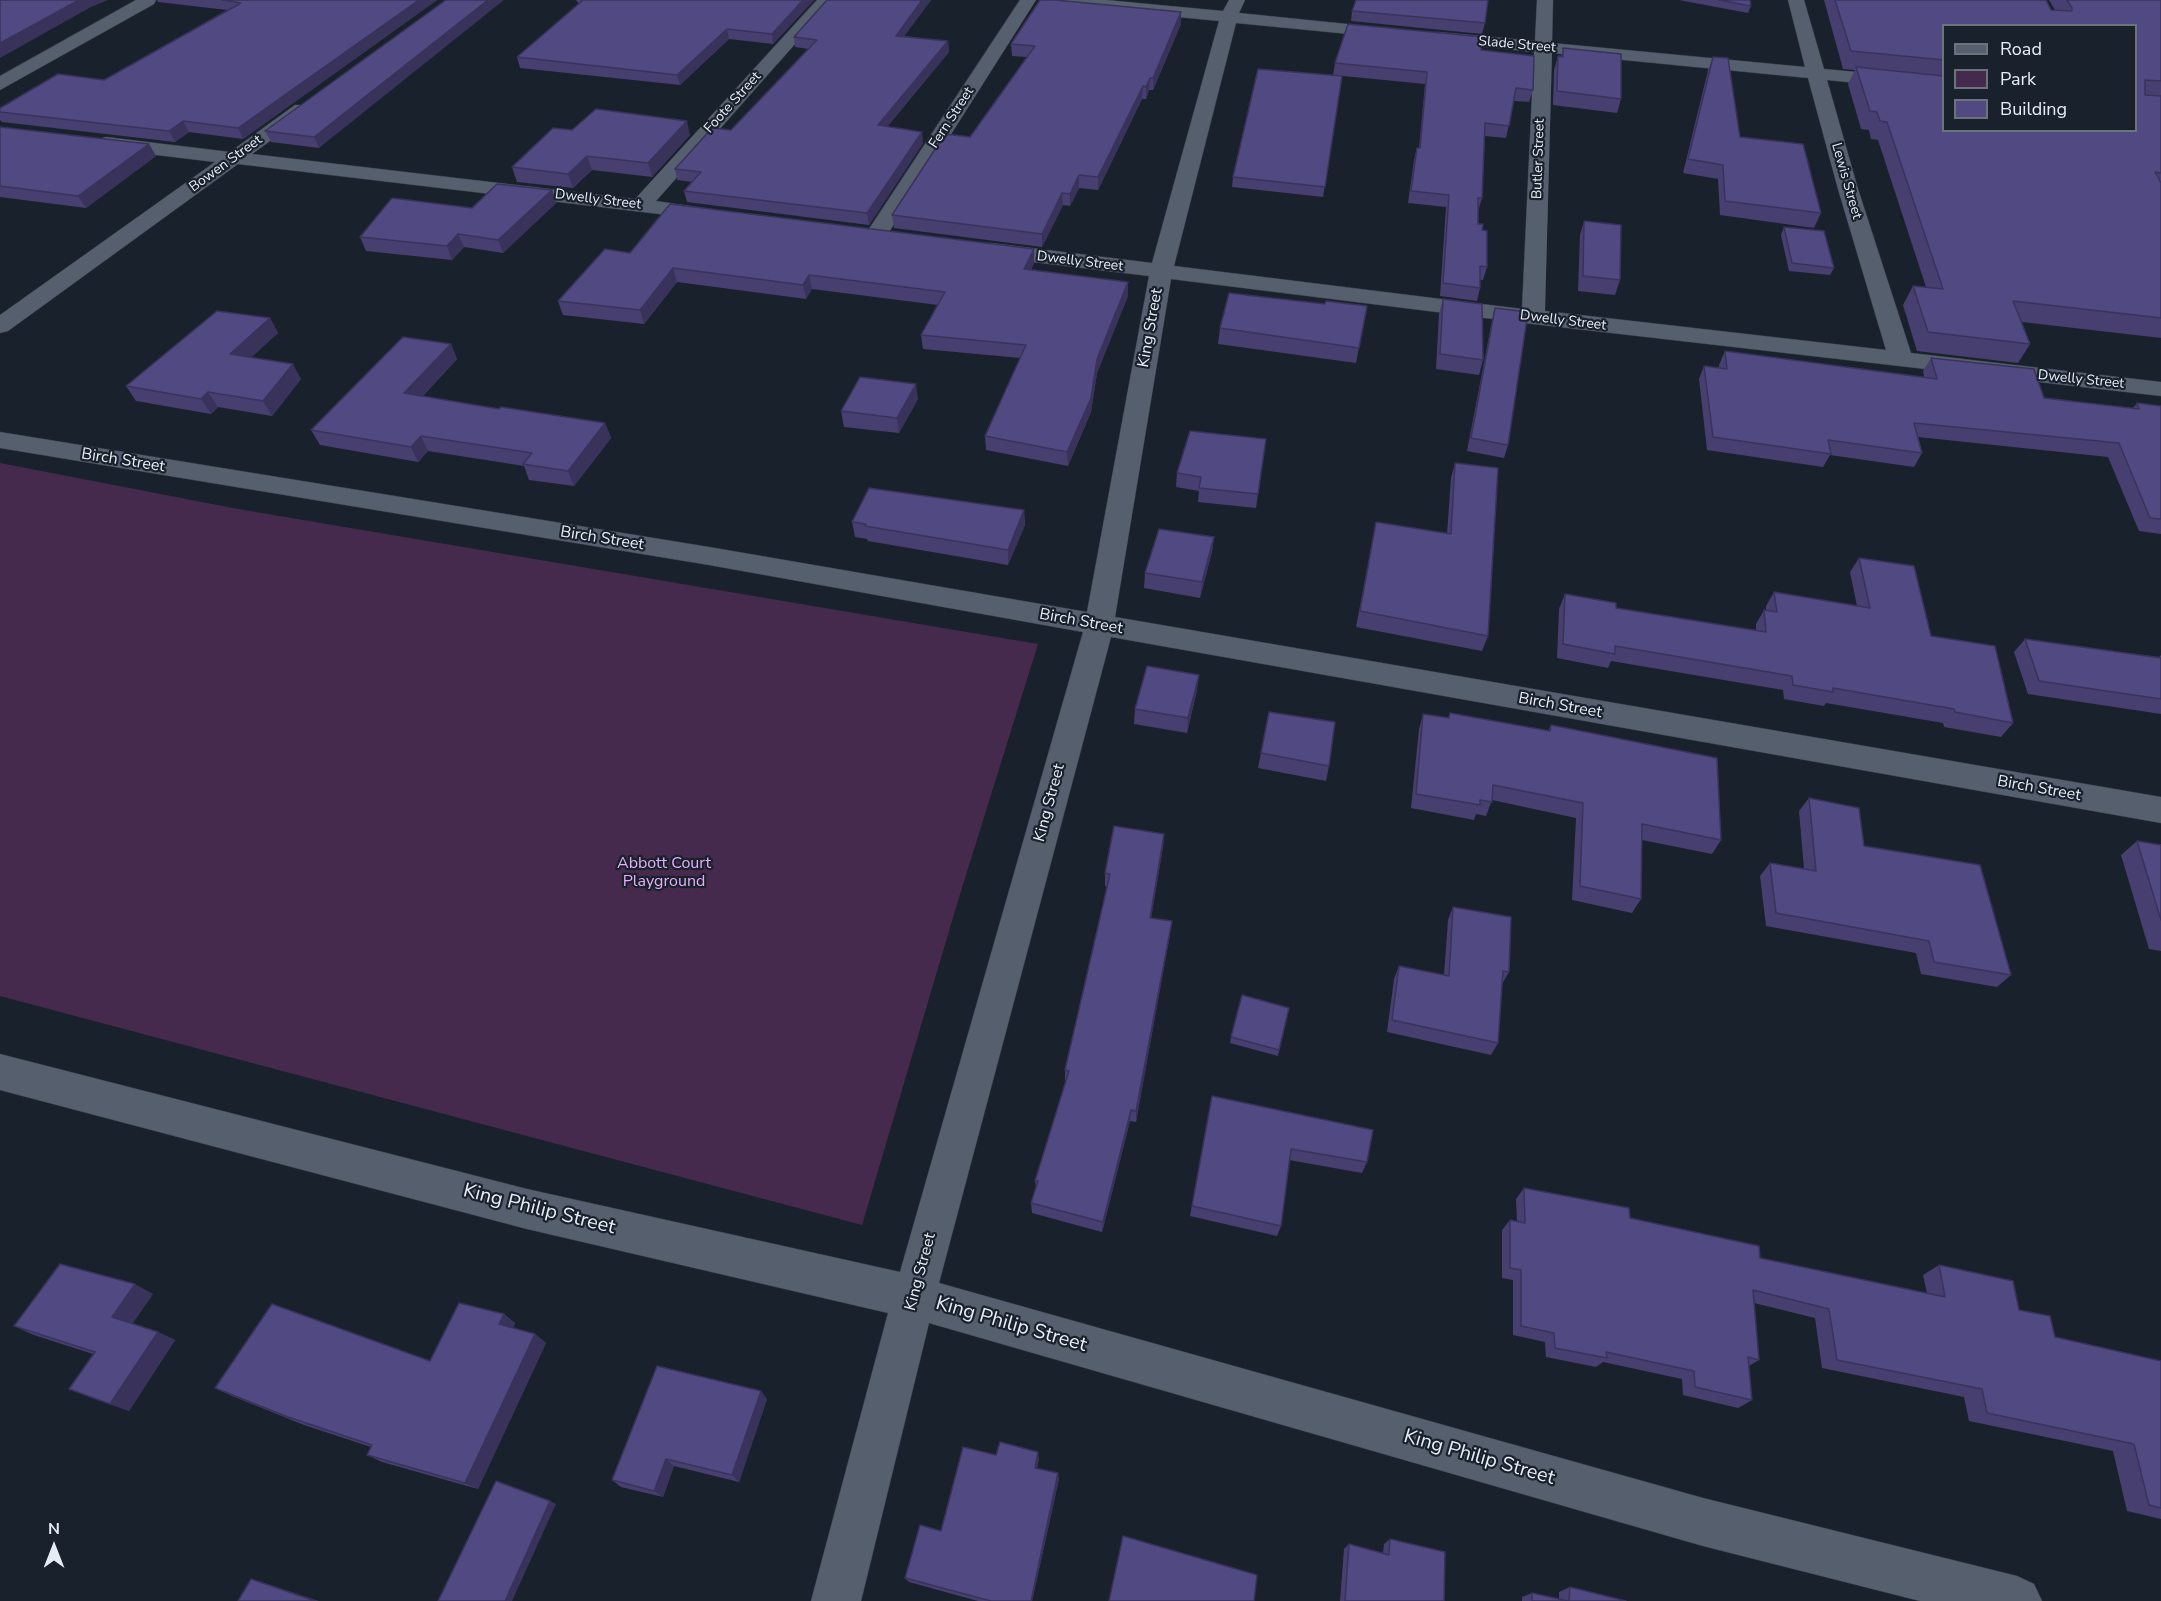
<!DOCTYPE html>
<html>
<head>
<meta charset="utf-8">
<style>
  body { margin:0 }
  #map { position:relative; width:2161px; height:1601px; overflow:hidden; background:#19212d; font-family:"Nunito Sans",sans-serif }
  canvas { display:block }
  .legend { position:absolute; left:1942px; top:24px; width:195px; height:108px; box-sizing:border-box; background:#19212d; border:2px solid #6b737d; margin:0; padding:8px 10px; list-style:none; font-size:18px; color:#e7edf5 }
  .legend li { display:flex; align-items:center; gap:12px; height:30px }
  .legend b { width:30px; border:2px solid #6b737d }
  .north { position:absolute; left:24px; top:1517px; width:60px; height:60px; -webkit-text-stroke:4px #19212d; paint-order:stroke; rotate:0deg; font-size:16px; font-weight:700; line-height:24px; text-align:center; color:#e7edf5 }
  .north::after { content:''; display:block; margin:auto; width:21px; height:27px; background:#e7edf5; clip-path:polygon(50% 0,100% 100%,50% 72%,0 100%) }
</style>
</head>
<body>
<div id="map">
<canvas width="2161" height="1601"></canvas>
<ul class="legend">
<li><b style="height:8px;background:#555f6d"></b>Road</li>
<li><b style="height:16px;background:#462a4d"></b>Park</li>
<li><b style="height:16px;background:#514982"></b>Building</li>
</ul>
<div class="north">N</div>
</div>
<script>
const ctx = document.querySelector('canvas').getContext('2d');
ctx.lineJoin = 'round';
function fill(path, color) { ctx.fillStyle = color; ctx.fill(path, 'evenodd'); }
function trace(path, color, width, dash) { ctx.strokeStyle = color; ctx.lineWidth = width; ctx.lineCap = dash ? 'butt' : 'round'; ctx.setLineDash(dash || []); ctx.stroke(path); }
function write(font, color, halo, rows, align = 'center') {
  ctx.font = font + ' "Nunito Sans",sans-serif'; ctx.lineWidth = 4.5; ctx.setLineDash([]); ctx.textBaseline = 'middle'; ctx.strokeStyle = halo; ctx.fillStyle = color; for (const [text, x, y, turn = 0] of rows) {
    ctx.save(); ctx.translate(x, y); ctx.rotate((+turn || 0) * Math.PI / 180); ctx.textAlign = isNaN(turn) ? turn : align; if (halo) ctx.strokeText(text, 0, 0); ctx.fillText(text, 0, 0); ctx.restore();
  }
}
const green = new Path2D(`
  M0 463 238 509 1038 644 957 904 862 1225 0 996Z`);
const minor = new Path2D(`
  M136 0H156L154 4 0 90V76Z
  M817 0H834L656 201 717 210 721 214 717 218 710 220 238 164 8 331 0 333V315L215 162 106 149 99 147 96 143 99 139 106 137 230 152 295 105H309L311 109 309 113 252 154 635 199Z
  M1020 0H1036L884 240 876 241 868 240 865 235Z
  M1046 0H1106L1223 11 1229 0H1245L1239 13 1396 29 1399 33 1396 37 1390 38 1236 23 1174 266 1522 309 1534 52 1438 42 1432 41 1429 37 1432 33 1438 32 1535 41 1537 0H1553L1552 43 1805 67 1788 0H1804L1824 69 1944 80V92L1827 80 1858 189 1911 353 2161 382V396L1533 324 1171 279 1115 617 2161 797V823L1111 637 939 1283 1703 1498 2017 1576 2034 1584 2042 1601H1920L1703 1546 929 1323 861 1601H811L888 1313 527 1229 0 1090V1054L527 1189 900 1272 1083 632 709 565 0 448V432L709 547 1087 612 1149 276 991 257 983 255 980 250 983 245 991 243 1152 263 1219 21 1054 5ZM1552 53 1808 78 1838 189 1886 350 1545 311Z`);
const wall = new Path2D(`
  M157 0H437L243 139 189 132 175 142 2 122 0 120V108L104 80 227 10 158 2Z
  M446 0 319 148 271 142 265 131Z
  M576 0H814L773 44 729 39 680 85 520 68 517 57 579 4Z
  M827 0H931L904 36 948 41 949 52 887 127 923 143 869 225 687 202 684 191 692 182 677 180 675 169 731 130 809 49 795 47 794 37Z
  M1679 0H1750L1751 6 1748 13Z
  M1824 0H2046L2051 10H2055L2049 0H2161V338L2022 322 2030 344 2018 363 1917 351 1903 305 1913 286 1926 287 1878 140 1871 139 1869 130 1861 129 1848 84 1855 70 1843 69ZM1944 26H2136L1944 130Z
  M1352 11 1485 23 1482 34 1351 21Z
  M1181 12V24L1153 90H1149L1146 99H1142L1098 190 1079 188 1070 206 1063 205 1042 247 894 228 892 215 970 137 1027 57 1012 56 1011 44Z
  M1563 48 1621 99 1617 113 1553 105 1554 70 1558 56 1561 57Z
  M1481 50 1533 90 1529 102 1514 101 1506 138 1485 136 1482 198 1478 211V224L1482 230 1487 267 1483 280H1480V288L1477 301 1440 296 1446 207 1408 203 1414 160 1417 148H1419L1425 84 1333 75 1335 63Z
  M1713 57 1740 137 1821 213 1814 228 1720 215 1718 179 1683 173 1708 70Z
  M1342 76 1323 197 1232 187 1233 177Z
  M0 127 149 144 156 156 86 208 0 197Z
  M572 130 690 135 652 177 592 170 573 188 517 182 512 167Z
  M552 190 556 203 503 253 464 247 452 260 366 251 360 237 472 208Z
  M1584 221 1620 280 1615 295 1578 291 1580 235Z
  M1784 227 1834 268 1830 275 1789 271 1781 235Z
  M630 253 1034 263 1031 270 1128 282V296L1097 373 1091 412 1068 466 986 450 985 436 1020 358 923 349 921 335 938 305 812 289 806 299 677 282 644 324 563 315 558 301Z
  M1443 299 1483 360 1479 375 1436 369 1439 314Z
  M1325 304 1367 306 1356 363 1218 344 1220 328Z
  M1495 308 1508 445 1504 458 1467 451 1492 321Z
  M270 318 278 333 251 357 301 379 272 416 218 407 211 414 136 401 126 386Z
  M451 344 457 359 423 396 499 409 605 423 611 438 574 486 529 480 524 466 428 451 418 462 320 445 311 430Z
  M1725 351 1924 377 1923 371 1931 358 2044 398 2133 408 2137 403 2161 406V534L2139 531 2108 457 1918 437 1922 453 1914 467 1830 455 1823 467 1707 450 1699 379 1704 366 1719 368V365Z
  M918 399 899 433 844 427 841 411Z
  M1266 439 1256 508 1198 502 1199 491 1176 487 1177 473Z
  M1455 463 1488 636 1482 651 1356 627 1376 522 1447 534 1451 478Z
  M1024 510 1025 525 1008 565 868 541 867 539 855 537 852 522Z
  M1214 537 1212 552 1200 598 1144 588 1145 573Z
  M1859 558 2013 723 2001 737 1944 727 1943 723 1826 703 1824 706 1784 699 1783 690 1611 661 1608 668 1557 658 1559 609 1565 594 1616 608 1756 631V624L1764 610H1766V606L1774 592 1857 606 1850 572Z
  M2025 639 2159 657 2161 655V714L2028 694 2014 652Z
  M1197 690 1187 733 1134 724 1135 709Z
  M1269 712 1329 766 1326 781 1258 768Z
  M1450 713 1548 731 1551 725 1721 840 1712 854 1642 840 1641 899 1632 913 1572 900 1576 818 1492 800 1486 816 1476 814 1474 820 1411 808 1419 729 1423 714 1448 718Z
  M1809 798 1864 846 2011 975 1997 987 1921 974 1916 953 1766 926 1760 876 1770 863 1804 869 1799 811Z
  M1164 834 1163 847 1151 918 1170 934 1136 1122 1130 1121 1102 1232 1032 1213 1031 1203 1036 1188 1035 1181 1066 1082 1065 1081V1070L1107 887 1105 886V873Z
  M2137 841 2161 845V951L2149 949 2121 855Z
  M1453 907 1509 972 1502 984 1498 1043 1491 1055 1387 1032 1394 979 1399 966 1444 975 1448 920Z
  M1289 1008 1278 1056 1230 1043 1231 1037Z
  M1212 1096 1367 1162 1362 1173 1289 1160 1281 1226 1277 1236 1190 1216Z
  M1524 1188 1630 1218 1760 1258 1927 1293 1923 1275 1939 1265 2019 1310 2055 1337 2161 1361V1519L2127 1511 2113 1451 1969 1421 1964 1397 1822 1368 1815 1318 1754 1303 1759 1360 1749 1366 1752 1400 1738 1408 1683 1395 1682 1379 1603 1362 1596 1367 1546 1357 1545 1342 1513 1335V1280L1502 1278V1230L1510 1220 1517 1221 1516 1199Z
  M153 1294 132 1324 158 1332 175 1340 129 1411 69 1389 93 1354 34 1335 14 1326Z
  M504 1314 515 1323 513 1328 535 1334 546 1343 478 1489 382 1462 367 1455 371 1447 304 1425 232 1396 215 1388 430 1361Z
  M767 1399 739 1482 674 1466 663 1497 621 1487 612 1480Z
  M996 1455 1039 1459 1037 1468 1059 1479 1032 1601H978L909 1582 905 1578Z
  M1390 1539 1444 1601H1340L1344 1549 1349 1544 1383 1553 1384 1544Z
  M1570 1587 1626 1601H1522V1597L1532 1593 1559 1599V1592Z`);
const shadedWall = new Path2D(`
  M79 0H108L91 7 0 58V43Z
  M419 0H437L243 139 238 128Z
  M488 0H504L319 148 314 137Z
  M803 0H814L773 44 772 34Z
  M922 0H931L897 46 896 36Z
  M1181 12V24L1153 90V78Z
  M727 29 729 39 680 85 677 75Z
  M948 41 949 52 879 136 878 125Z
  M1150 78 1149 90 1146 99V87Z
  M1143 86 1142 99 1098 190V177Z
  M183 121 189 132 175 142 169 131Z
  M687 121 690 135 652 177 648 163Z
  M922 132 923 143 869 225 867 213Z
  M149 144 156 156 86 208 78 196Z
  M587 156 592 170 573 188 568 174Z
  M1079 175V188L1070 206V194Z
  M552 190 556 203 503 253 498 240Z
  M1062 193 1063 205 1042 247V234Z
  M458 234 464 247 452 260 447 246Z
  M1034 249V263L1025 283 1024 269Z
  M673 268 677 282 644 324 640 310Z
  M809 275 812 289 806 299 803 285Z
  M1128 282V296L1097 373 1091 412 1068 466 1067 452 1097 359Z
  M270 318 278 333 239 369 230 354Z
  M451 344 457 359 411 408 404 393Z
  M293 364 301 379 272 416 263 401Z
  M916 384 918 399 899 433 897 418Z
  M208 392 218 407 211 414 201 399Z
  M605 423 611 438 574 486 568 471Z
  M421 436 428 451 418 462 411 447Z
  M1024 510 1025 525 1008 565V550Z
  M1214 537 1212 552 1200 598 1202 582Z
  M1199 675 1197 690 1187 733 1188 718Z
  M1164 834 1163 847 1149 931 1150 918Z
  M1172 921 1170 934 1136 1122V1111Z
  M1131 1110 1130 1121 1102 1232 1103 1222Z
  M135 1284 153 1294 130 1326 112 1317Z
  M504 1314 515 1323 510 1333 499 1324Z
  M158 1332 175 1340 129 1411 110 1404Z
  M535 1334 546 1343 478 1489 465 1483Z
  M761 1391 767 1399 739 1482 732 1475Z
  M1038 1452 1039 1459 1036 1474 1035 1468Z
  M666 1459 674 1466 663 1497 654 1491Z
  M1058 1473 1059 1479 1032 1601H1031Z
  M550 1501 556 1504 512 1601H505Z
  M251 1579 268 1584 319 1601H315Z`);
const building = new Path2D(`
  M0 0H79L0 43Z
  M222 0H419L238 128 183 121 169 131 0 112V108L58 74 104 80 241 3Z
  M446 0H488L314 137 265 131Z
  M582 0H803L772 34 727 29 677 75 517 57 582 1Z
  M827 0H922L896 36 948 41 878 125 922 132 867 213 684 191 701 172 675 169 712 128 731 130 817 40 794 37Z
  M1040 0H1055L1181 12 1153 78H1150L1146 87 1143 86 1098 177 1079 175 1070 194 1062 193 1042 234 892 215 945 134 970 137 1035 46 1011 44Z
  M1356 0H1488L1485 23 1352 11Z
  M1719 0H1750L1751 6Z
  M1835 0H2046L2051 10 2072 11V8L2067 0H2161V81L2145 80V95L2161 96V173L2155 172 2161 183V318L2013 301 2030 344 1928 332 1913 286 1943 289 1887 122 1880 121 1877 112 1870 111 1856 67 1944 76V130H2136V26H1944V60L1851 51Z
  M1348 24 1483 37 1481 50 1534 56 1533 90 1516 88 1509 126 1485 123 1482 198H1478V224H1483L1482 230 1487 231V267L1480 266V288L1443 283 1449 195 1411 191 1417 148H1420L1427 72 1335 63Z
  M1563 48 1621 54V99L1557 91 1558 56 1563 57Z
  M1713 57 1728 58 1740 137 1803 144 1821 213 1725 201 1723 165 1688 159Z
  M1258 69 1342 76 1325 187 1233 177Z
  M596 109 687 121 648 163 587 156 568 174 512 167 553 128 572 130Z
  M0 127 149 144 78 196 0 186Z
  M497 184 552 190 498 240 458 234 447 246 360 237 392 198 472 208Z
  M670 204 1034 249 1024 269 1128 282 1097 359 1091 398 1067 452 985 436 1026 345 921 335 945 292 809 275 803 285 673 268 640 310 558 301 605 249 630 253Z
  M1584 221 1621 225 1620 280 1583 276Z
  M1784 227 1824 231 1834 268 1792 263Z
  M1229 293 1325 304 1326 301 1367 306 1359 348 1220 328Z
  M1443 299 1482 304 1483 360 1440 354Z
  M1495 308 1528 312 1508 445 1471 438Z
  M217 311 270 318 230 354 293 364 263 401 208 392 201 399 126 386Z
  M403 337 451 344 404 393 499 409 501 407 605 423 568 471 523 464 532 453 421 436 411 447 311 430Z
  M1725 351 1937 379 1931 358 2034 369 2044 398 2139 409 2137 403 2161 406V519L2150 518 2119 443 1914 423 1922 453 1828 440 1831 454 1713 437 1704 366 1727 369Z
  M860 377 916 384 897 418 841 411Z
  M1190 431 1266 439 1258 494 1199 488 1201 477 1177 473Z
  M1455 463 1498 468 1488 636 1360 611 1376 522 1451 534Z
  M869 488 1024 510 1008 550 865 526 866 524 852 522Z
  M1159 529 1214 537 1202 582 1145 573Z
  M1859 558 1914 566 1931 636 1995 646 2013 723 1955 712 1954 709 1833 688V692L1793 685 1792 676 1615 646V654L1563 644 1565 594 1616 603V608L1766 632 1764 610 1777 612 1774 592 1870 608Z
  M2025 639 2161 658V699L2039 681Z
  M1147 666 1199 675 1188 718 1135 709Z
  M1269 712 1335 722 1329 766 1261 753Z
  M1450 713 1550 731 1551 725 1717 758 1721 840 1642 824 1641 899 1580 886 1583 803 1493 785 1492 802 1480 800V805L1416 794 1423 714 1449 718Z
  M1809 798 1859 808 1864 846 1980 865 2011 975 1934 962 1929 941 1776 913 1770 863 1816 871Z
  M1114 826 1164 834 1150 918 1172 921 1136 1111 1131 1110 1103 1222 1031 1203 1038 1181H1035L1069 1071 1065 1070 1110 874 1105 873Z
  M2137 841 2161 845V920Z
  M1453 907 1511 917 1509 972 1503 971 1498 1043 1392 1020 1399 966 1449 976Z
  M1242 995 1289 1008 1279 1050 1231 1037Z
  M1212 1096 1373 1130 1367 1162 1291 1149 1281 1226 1192 1206Z
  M1524 1188 1629 1208 1630 1218 1759 1246 1760 1258 1945 1297 1939 1265 2013 1281 2019 1310 2050 1316 2055 1337 2161 1361V1508L2149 1505 2134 1444 1987 1413 1982 1389 1837 1360 1829 1309 1753 1290 1759 1360 1748 1357 1752 1400 1695 1387 1694 1371 1606 1352 1607 1358 1555 1348 1554 1333 1521 1326V1270L1510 1268V1220L1525 1223Z
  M60 1264 135 1284 112 1317 158 1332 110 1404 69 1389 95 1352 14 1326Z
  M459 1303 504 1314 499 1324 535 1334 465 1483 367 1455 372 1445 288 1417 215 1388 272 1304 430 1361Z
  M657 1366 761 1391 732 1475 666 1459 654 1491 612 1480Z
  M1000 1442 1038 1452 1035 1468 1058 1473 1031 1601H991L905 1578 920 1525 941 1531 963 1447 996 1455Z
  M496 1481 550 1501 505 1601H438Z
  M1123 1536 1257 1575 1254 1601H1109Z
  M1390 1539 1445 1552 1444 1601H1345L1349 1544 1389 1555Z
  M251 1579 315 1601H238Z
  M1570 1587 1626 1601H1569Z
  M1532 1593 1568 1601H1532Z`);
const farStreetnames = [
  ["Slade Street",1517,45,5],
  ["Foote Street",733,103,-48],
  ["Fern Street",952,118,-57],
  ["Butler Street",1539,159,-88],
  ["Bowen Street",226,164,-36],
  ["Lewis Street",1846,181,74],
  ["Dwelly Street",598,200,7],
  ["Dwelly Street",1080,262,7],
  ["Dwelly Street",1563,321,7],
  ["Dwelly Street",2081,380,6]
];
const streetNames = [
  ["King Street",1151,328,-80],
  ["Birch Street",123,461,9],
  ["Birch Street",602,539,9],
  ["Birch Street",1081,622,10],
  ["Birch Street",1560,706,10],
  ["Birch Street",2039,789,10],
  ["King Street",1050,803,-75],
  ["King Street",921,1272,-75]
];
const parkNames = [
  ["Abbott Court",664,864],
  ["Playground",664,882]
];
const nearStreetnames = [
  ["King Philip Street",539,1210,14],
  ["King Philip Street",1011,1325,16],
  ["King Philip Street",1479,1458,16]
];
fill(green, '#462a4d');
trace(minor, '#363c46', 1);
fill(minor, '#555f6d');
fill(wall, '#463f70');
fill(shadedWall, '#39335b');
fill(building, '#514982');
trace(building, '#39335b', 1.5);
write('14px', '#e7edf5', '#19212d', farStreetnames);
write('16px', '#e7edf5', '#19212d', streetNames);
write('16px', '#e9acf8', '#19212d', parkNames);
write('20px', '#e7edf5', '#19212d', nearStreetnames);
</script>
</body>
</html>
